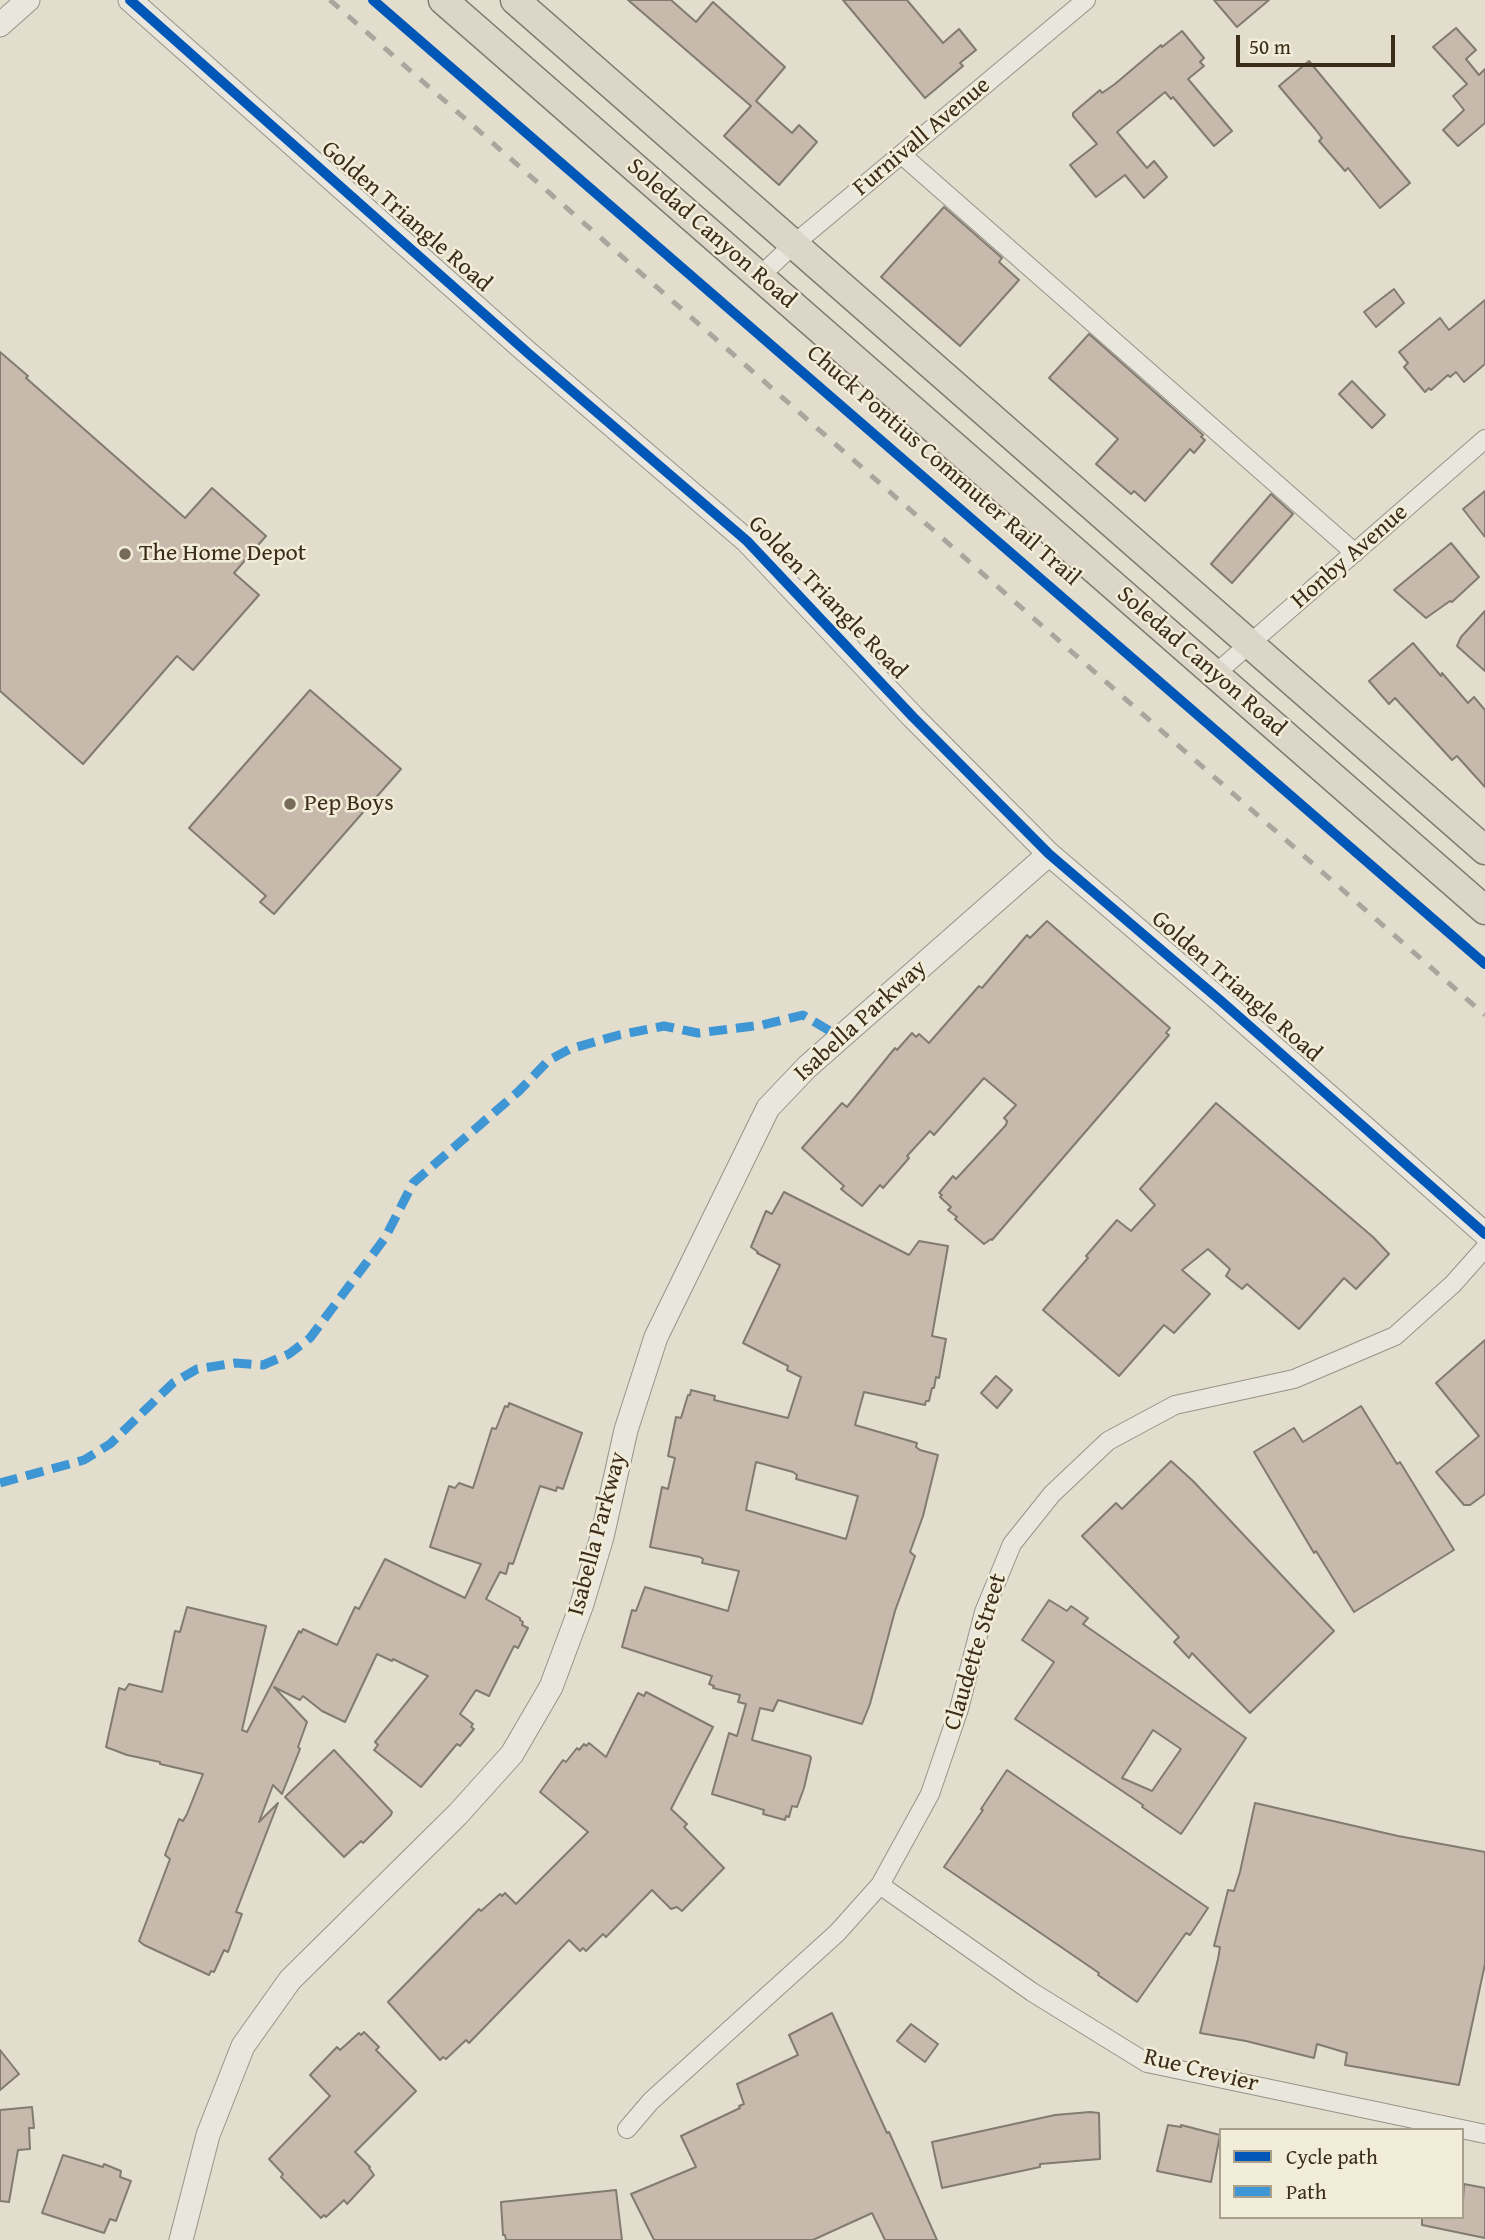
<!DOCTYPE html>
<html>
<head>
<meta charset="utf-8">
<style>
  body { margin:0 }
  #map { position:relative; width:1485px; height:2240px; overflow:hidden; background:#e2ddcc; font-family:"Gentium Book Plus",serif }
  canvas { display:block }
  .legend { position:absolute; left:1219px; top:2128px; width:245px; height:91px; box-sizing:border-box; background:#f2edd8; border:2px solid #a9a08c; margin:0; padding:9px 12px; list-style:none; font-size:21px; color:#3c2d19 }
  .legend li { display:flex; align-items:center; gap:14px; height:35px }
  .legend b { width:35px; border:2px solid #a9a08c }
  .scale { position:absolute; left:1236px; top:35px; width:159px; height:32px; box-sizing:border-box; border:4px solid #3c2d19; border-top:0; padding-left:9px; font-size:21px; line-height:24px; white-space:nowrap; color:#3c2d19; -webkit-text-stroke:5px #f2edd8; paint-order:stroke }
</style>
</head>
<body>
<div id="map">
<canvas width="1485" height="2240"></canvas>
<ul class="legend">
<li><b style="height:9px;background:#0057b8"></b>Cycle path</li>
<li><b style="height:9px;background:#3f96d4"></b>Path</li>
</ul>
<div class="scale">50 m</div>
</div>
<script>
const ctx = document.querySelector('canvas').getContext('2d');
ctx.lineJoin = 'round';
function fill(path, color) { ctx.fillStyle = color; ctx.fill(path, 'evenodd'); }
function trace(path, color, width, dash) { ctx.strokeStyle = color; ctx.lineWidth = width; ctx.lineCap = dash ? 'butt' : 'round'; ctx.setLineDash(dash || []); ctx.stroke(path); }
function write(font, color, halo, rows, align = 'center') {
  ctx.font = font + ' "Gentium Book Plus",serif'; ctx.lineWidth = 5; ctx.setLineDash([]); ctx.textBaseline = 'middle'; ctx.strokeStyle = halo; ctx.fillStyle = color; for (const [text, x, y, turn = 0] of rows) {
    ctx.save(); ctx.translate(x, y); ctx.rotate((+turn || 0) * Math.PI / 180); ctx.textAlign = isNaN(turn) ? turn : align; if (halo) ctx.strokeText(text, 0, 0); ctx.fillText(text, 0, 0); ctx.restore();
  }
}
const building = new Path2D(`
  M628 0H671L696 22 713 2 785 67 756 101 792 133 799 125 817 142 779 185 724 136 751 106Z
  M843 0H907L943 43 959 29 976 50 960 63 963 66 925 98Z
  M1214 0H1269L1237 27Z
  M1456 28 1476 50 1466 59 1479 75 1485 69V123L1458 146 1443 130 1464 110 1453 96 1467 84 1433 47Z
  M1182 31 1204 58 1200 62 1204 66 1188 79 1232 131 1214 146 1173 97 1171 99 1165 92 1117 132 1147 168 1154 161 1167 177 1144 198 1125 175 1096 197 1070 165 1097 144 1073 116V113L1100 90 1102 93 1115 84 1161 45 1162 47Z
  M1309 61 1410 183 1380 208 1348 168 1345 171 1319 141 1322 138 1316 130 1279 86Z
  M944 207 1002 258 999 262 1019 280 960 346 881 277Z
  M1394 289 1404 303 1376 327 1364 312Z
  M1485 300V364L1464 382 1456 372 1450 377 1448 375 1431 390 1429 388 1425 392 1404 367 1408 363 1399 352 1440 318 1449 330Z
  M1089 334 1203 435 1201 437 1205 440 1194 453 1190 449 1145 501 1134 491 1131 494 1096 464 1118 439 1049 378Z
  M0 352 28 376 26 378 185 518 212 488 266 536 234 573 259 595 193 670 177 656 83 764 0 691Z
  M1352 381 1385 415 1372 428 1339 394Z
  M1485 491V537L1463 509Z
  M1271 494 1293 514 1232 583 1211 564Z
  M1451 543 1479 577 1452 602 1450 601 1426 618 1394 590Z
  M1485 611V671L1457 646 1461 637Z
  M1413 643 1441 676 1442 673 1468 703 1474 697 1485 710V787L1457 756 1452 760 1395 698 1389 704 1369 681Z
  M310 690 401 769 274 914 260 902 266 896 189 828Z
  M1047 921 1170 1028 1166 1033 1169 1035 992 1240 991 1239 984 1244 955 1219 957 1217 948 1210 951 1207 940 1197 942 1195 939 1193 953 1176 956 1179 1006 1125 1007 1121 1004 1118 1016 1105 984 1078 934 1135 930 1131 907 1156 909 1158 883 1188 880 1185 862 1206 841 1189 844 1186 802 1148 842 1103 847 1107 895 1048 897 1050 912 1033 916 1037 919 1034 929 1043 979 986 982 988 1027 935 1030 938Z
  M1216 1103 1373 1237 1389 1254 1356 1289 1344 1278 1299 1329 1247 1284 1242 1289 1226 1276 1230 1269 1208 1249 1182 1270 1210 1294 1174 1333 1164 1325 1119 1376 1043 1310 1088 1258 1086 1256 1117 1220 1131 1231 1155 1205 1140 1189Z
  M784 1192 909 1255 919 1241 948 1246 932 1336 946 1339 939 1378 936 1377 934 1388H932L929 1401H926L925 1405 864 1392 855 1425 917 1443 916 1447 920 1450 938 1455 923 1516 910 1552 915 1556 895 1611 870 1704 862 1724 778 1700 773 1711 760 1708 752 1740 810 1756 811 1758 804 1788 797 1807 792 1806 789 1817 786 1816 785 1820 763 1814 764 1810 712 1794 729 1733 737 1736 746 1704 738 1702 740 1695 713 1688 714 1686 709 1684 712 1676 622 1647 632 1610 636 1611 645 1587 728 1611 739 1571 702 1563 703 1559 700 1557 650 1547 662 1487 668 1489 675 1458 668 1456 676 1417 681 1418 688 1395H690L691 1390 715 1396 714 1400 788 1418 801 1377 787 1370 788 1366 743 1343 780 1265 757 1253 758 1252 751 1247 766 1211 772 1214ZM756 1462 793 1472 797 1475 796 1479 858 1496 846 1539 746 1510Z
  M1485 1340V1494L1470 1505H1464L1436 1472 1479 1436 1436 1383Z
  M996 1376 1012 1390 997 1408 981 1393Z
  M509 1403 582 1433 563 1489 557 1487 556 1491 540 1486 513 1564 509 1563 506 1574 500 1572 486 1599 520 1618V1620L523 1622 522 1625 528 1628 518 1648 514 1646 489 1696 476 1690 460 1714 473 1724 471 1727 474 1729 460 1746 457 1744 421 1787 374 1750 378 1745 375 1742 428 1676 393 1659 392 1661 377 1654 345 1722 322 1711 303 1696 300 1700 274 1687 307 1722 298 1747 300 1749 282 1794 273 1785 259 1822 278 1803 236 1912 242 1914 228 1952 224 1950 214 1972 211 1971 209 1975 144 1945 139 1941 170 1859 165 1855 179 1819 183 1821 187 1814 203 1774 160 1764V1762L127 1755 106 1747 119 1688 125 1690 129 1684 162 1692 175 1631 180 1632 187 1607 266 1626 242 1730 247 1732 299 1631 301 1633 303 1629 337 1645 355 1607 359 1609 385 1559 465 1598 481 1564 430 1547 449 1486 455 1488 459 1483 473 1488 492 1428 496 1429 505 1406 508 1407Z
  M1361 1406 1397 1464 1400 1462 1454 1550 1354 1612 1316 1551 1314 1553 1254 1452 1294 1428 1303 1442Z
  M1171 1461 1193 1481 1334 1631 1250 1713 1192 1653 1189 1658 1174 1642 1179 1637 1082 1536 1116 1503 1122 1509Z
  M1049 1600 1067 1611 1071 1606 1088 1618 1083 1624 1246 1738 1181 1834 1142 1807 1143 1805 1015 1719 1054 1662 1022 1640ZM1153 1730 1181 1749 1152 1791 1122 1778Z
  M646 1692 713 1727 671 1809 687 1824 684 1827 724 1868 682 1911 677 1907 671 1909 652 1890 606 1937 603 1934 586 1951 583 1948 580 1951 569 1940 469 2043 466 2040 446 2059 443 2057 440 2060 388 2002 479 1909 481 1911 500 1894 502 1896 505 1893 516 1904 588 1832 540 1792 563 1760 566 1762 577 1748 579 1750 584 1744 586 1746 589 1743 606 1757 638 1693 644 1696Z
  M334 1750 392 1812 391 1815 363 1843 361 1841 344 1857 285 1797Z
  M1007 1770 1208 1908 1190 1935 1186 1933 1137 2002 1098 1975 1099 1973 944 1867 983 1810 981 1809Z
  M1255 1803 1398 1836 1485 1852V1964L1459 2085 1345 2065 1347 2053 1317 2044 1314 2058 1246 2041 1200 2033 1218 1959 1220 1947 1214 1946 1228 1890 1234 1891 1240 1872Z
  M832 2013 887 2133 889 2132 937 2240H885L872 2213 813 2240H654L631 2194 696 2167 681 2136 740 2108 739 2106 744 2104 737 2084 798 2055 789 2035Z
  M911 2024 938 2044 925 2062 897 2041Z
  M364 2032 379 2047 376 2050 416 2091 355 2152 370 2167 369 2168 374 2175 347 2204 344 2200 326 2217 324 2215 321 2218 281 2177 283 2174 269 2159 330 2096 310 2075 337 2047 340 2050 359 2033 361 2035Z
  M0 2050 19 2074 0 2090Z
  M32 2107 34 2128H29L30 2149 18 2150 9 2202 0 2201V2110Z
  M1090 2112 1099 2113 1100 2159 1040 2164V2167L942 2188 932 2142 1055 2115Z
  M1168 2125 1181 2127V2125L1220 2135 1211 2182 1157 2171Z
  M63 2155 103 2167 104 2164 121 2171 120 2177 131 2181 116 2221 110 2219 104 2233 42 2213Z
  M1464 2184 1485 2188V2238L1422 2225V2217H1462Z
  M616 2190 622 2240H506L505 2235H503L501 2202Z`);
const minor = new Path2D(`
  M902 155 1355 553
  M760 276 794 244 1086 0
  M1215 674 1485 439
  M880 1885 1032 1992 1147 2063 1485 2134
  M627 2129 651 2101 837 1933 880 1885 930 1794 959 1709 984 1612 1012 1544 1052 1494 1108 1441 1175 1405 1294 1379 1395 1336 1453 1284 1485 1248`);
const tertiary = new Path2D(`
  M130 0 529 354 747 541 913 717 1049 854 1221 1001 1485 1234
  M0 25 28 0
  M181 2240 208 2135 243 2046 290 1980 458 1814 512 1754 551 1687 582 1604 602 1537 626 1430 656 1337 768 1108 807 1067 1049 854`);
const primary = new Path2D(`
  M443 0 1485 910
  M515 0 1485 850`);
const rail = new Path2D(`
  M330 0 1485 1015`);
const quiet = new Path2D(`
  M0 1483 84 1460 110 1444 173 1383 197 1369 235 1363 263 1365 289 1354 310 1338 385 1238 413 1183 519 1091 549 1060 570 1049 619 1035 664 1026 698 1033 762 1025 803 1015 840 1037`);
const cycleway = new Path2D(`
  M130 0 529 354 747 541 913 717 1049 854 1221 1001 1485 1234
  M373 0 1485 964`);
const markers = [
  [125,554,7,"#766b58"],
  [290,804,7,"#766b58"]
];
const streetNames = [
  ["Furnivall Avenue",922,137,-40],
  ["Golden Triangle Road",406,217,41],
  ["Soledad Canyon Road",711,234,41],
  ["Chuck Pontius Commuter Rail Trail",943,466,41],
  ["Honby Avenue",1350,557,-41],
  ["Golden Triangle Road",827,598,46],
  ["Soledad Canyon Road",1201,662,41],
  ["Golden Triangle Road",1236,987,41],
  ["Isabella Parkway",861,1021,-42],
  ["Isabella Parkway",598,1534,-75],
  ["Claudette Street",976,1652,-73],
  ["Rue Crevier",1201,2071,14]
];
const poiNames = [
  ["The Home Depot",139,554],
  ["Pep Boys",304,804]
];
fill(building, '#c8b9ad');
trace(building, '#817b70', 2);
trace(minor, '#989388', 20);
trace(tertiary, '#989388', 25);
trace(primary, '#817b70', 31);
trace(minor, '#e9e6dd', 18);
trace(tertiary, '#e9e6dd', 23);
trace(primary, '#dcd6c9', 28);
trace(rail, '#aaa69d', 5, [12, 12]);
trace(quiet, '#3f96d4', 9, [18, 9]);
trace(cycleway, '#0057b8', 10);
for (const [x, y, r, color] of markers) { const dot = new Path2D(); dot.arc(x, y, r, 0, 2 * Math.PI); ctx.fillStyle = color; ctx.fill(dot); trace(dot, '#f2edd8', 2.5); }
write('24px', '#3c2d19', '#f2edd8', streetNames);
write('24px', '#3c2d19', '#f2edd8', poiNames, 'left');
</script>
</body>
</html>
